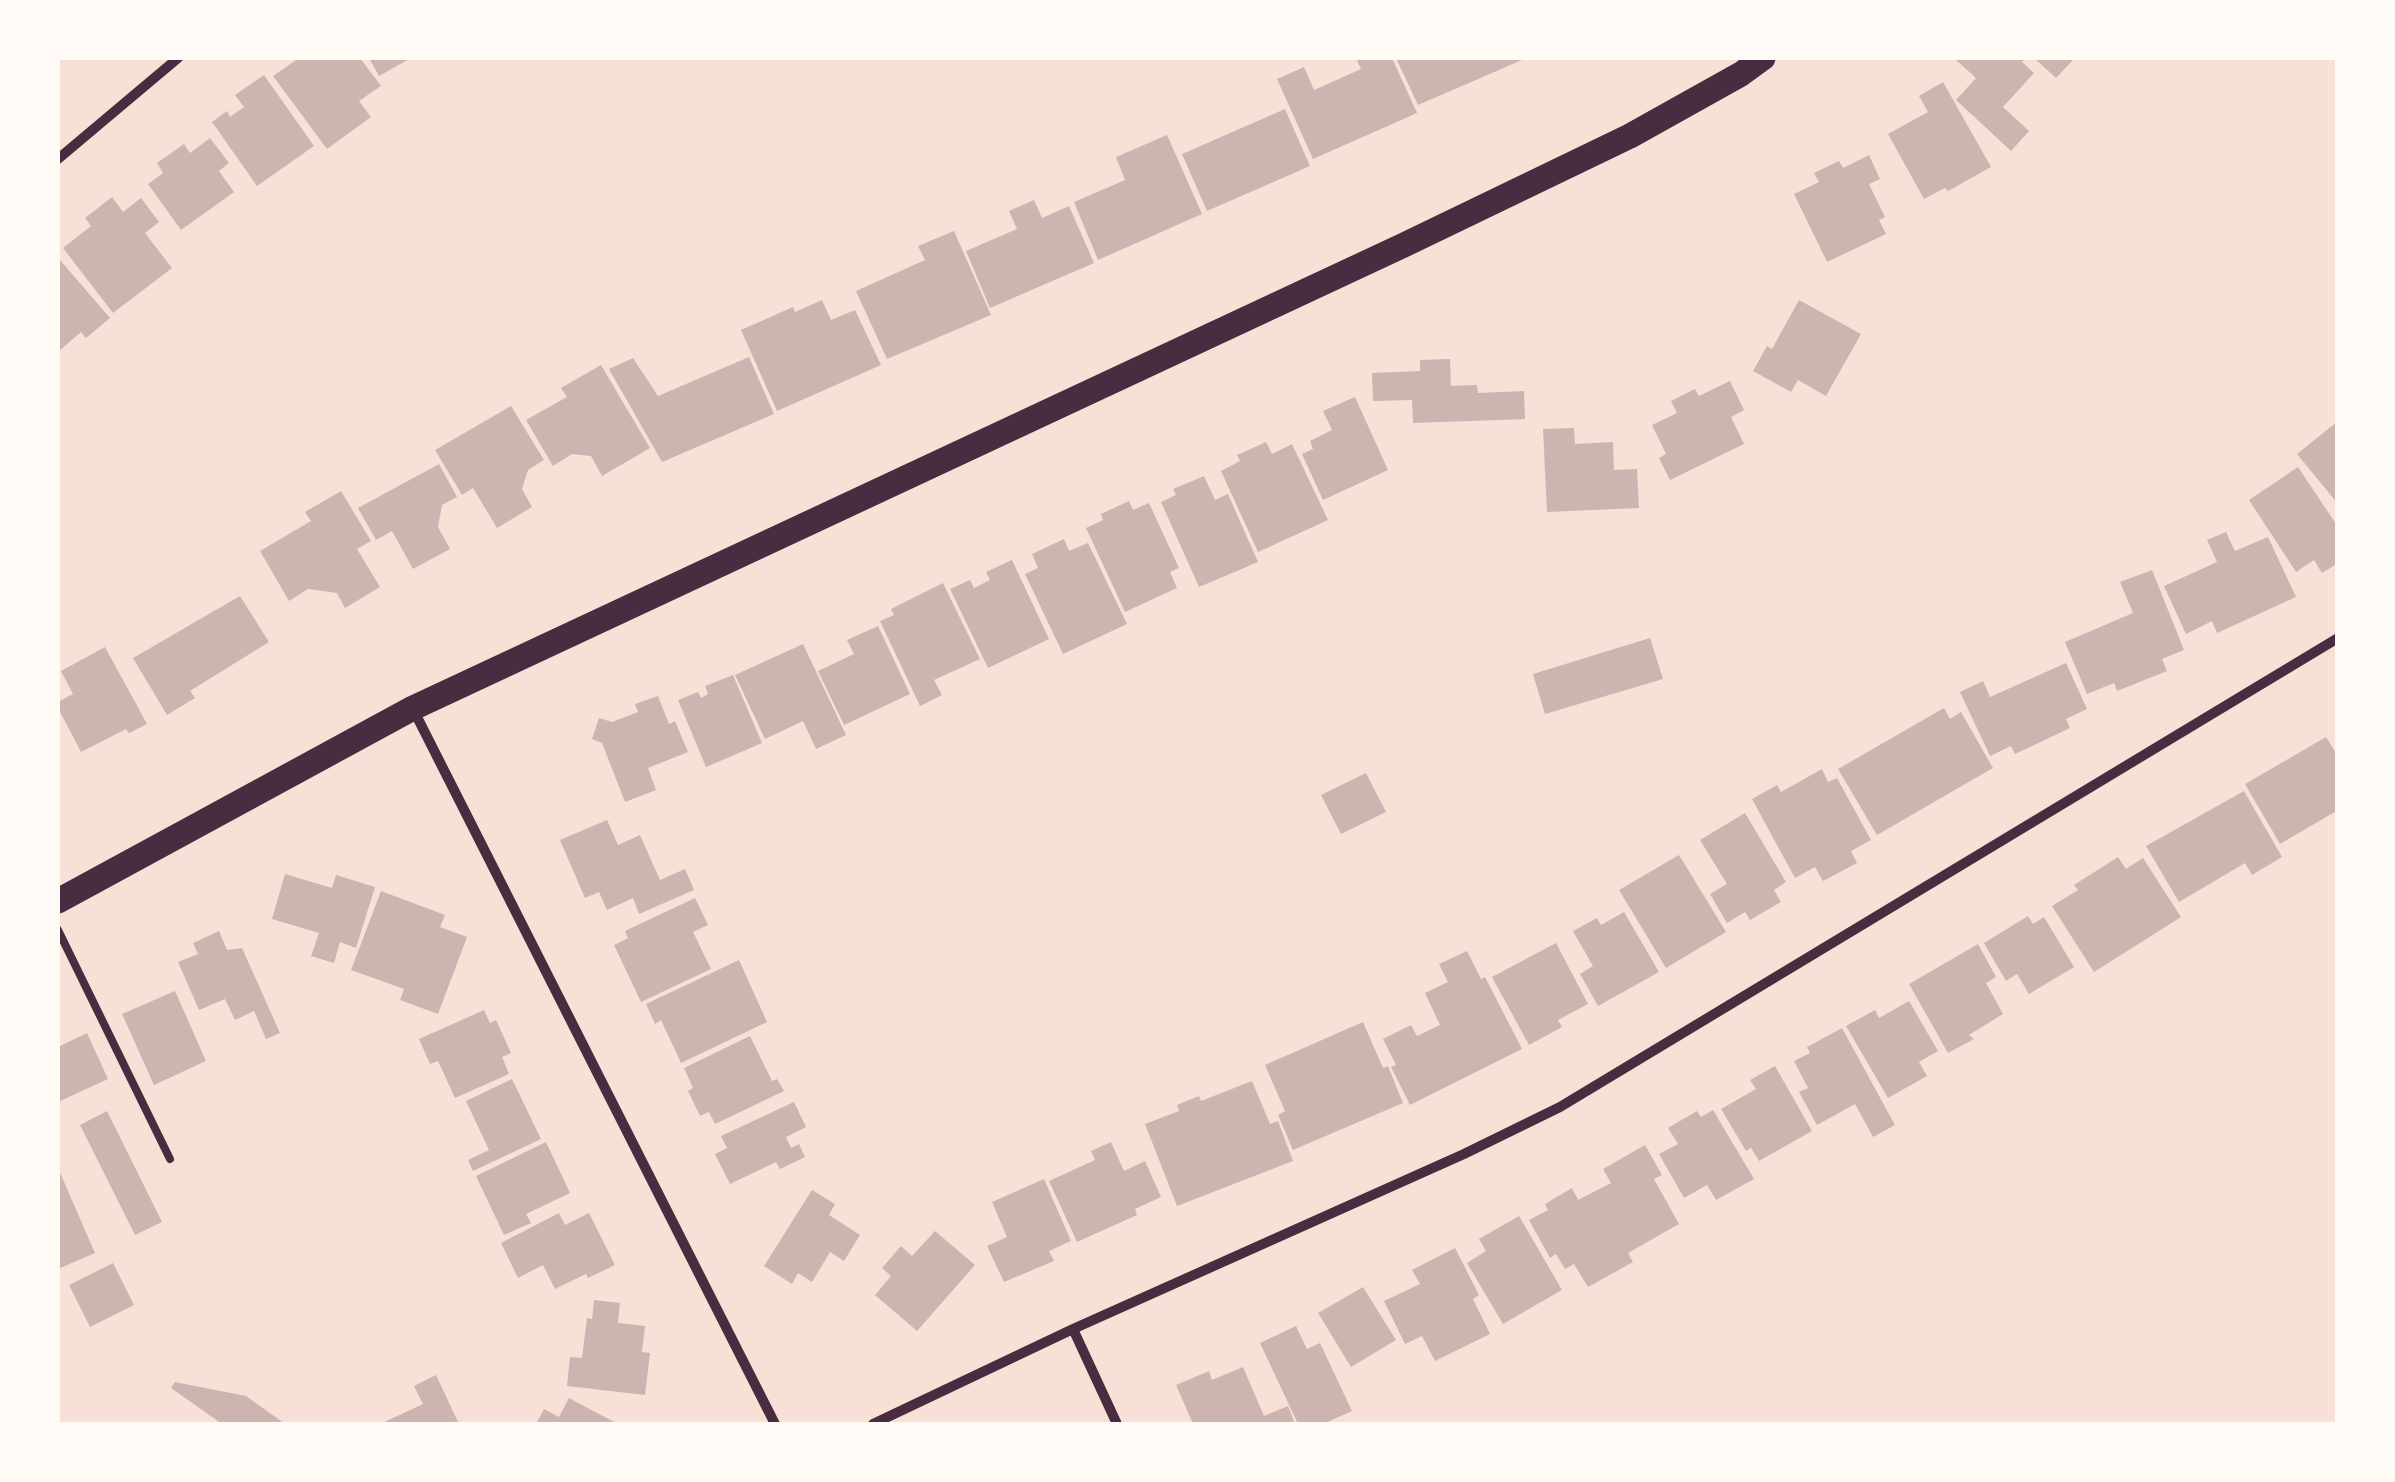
<!DOCTYPE html>
<html>
<head>
<meta charset="utf-8">
<style>
  body { margin:0 }
  #map { position:relative; width:2395px; height:1482px; overflow:hidden; background:#f7e1d7; font-family:"Times New Roman",serif }
  canvas { display:block }
  .frame { position:absolute; inset:0; border:60px solid #fffaf5; pointer-events:none }
</style>
</head>
<body>
<div id="map">
<canvas width="2395" height="1482"></canvas>
<div class="frame"></div>
</div>
<script>
const ctx = document.querySelector('canvas').getContext('2d');
ctx.lineJoin = 'round';
function fill(path, color) { ctx.fillStyle = color; ctx.fill(path, 'evenodd'); }
function trace(path, color, width, dash) { ctx.strokeStyle = color; ctx.lineWidth = width; ctx.lineCap = dash ? 'butt' : 'round'; ctx.setLineDash(dash || []); ctx.stroke(path); }
const building = new Path2D(`
  M299 58H360L381 86 359 101 371 117 327 149 273 76Z
  M369 58H411L379 76Z
  M1356 58H1392L1417 113 1313 159 1277 79 1304 67 1314 90 1361 69Z
  M1396 58H1520L1522 60 1418 105Z
  M1958 58H2026L2022 62 2034 73 2003 107 2029 131 2011 151 1956 100 1976 78 1956 60Z
  M2034 58H2075L2056 78Z
  M264 75 314 146 257 186 212 122 227 111 230 117 244 107 235 95Z
  M1943 82 1991 167 1948 191 1945 188 1924 199 1888 134 1928 112 1919 96Z
  M1285 109 1310 166 1207 211 1182 154Z
  M1167 135 1202 214 1098 260 1074 202 1125 180 1116 157Z
  M210 138 229 163 219 171 234 192 181 230 148 184 163 173 157 163 184 144 190 153Z
  M1869 155 1880 179 1869 184 1885 217 1879 220 1886 234 1827 262 1794 194 1819 182 1814 173 1839 161 1843 168Z
  M112 197 123 212 141 198 159 222 145 233 172 268 113 313 63 248 91 226 85 218Z
  M1034 200 1042 218 1069 206 1094 263 990 308 966 251 1017 229 1009 211Z
  M954 231 991 315 887 359 856 291 925 260 918 246Z
  M60 260 110 318 86 338 81 332 59 351 58 262Z
  M822 300 831 320 855 310 881 365 777 411 741 330 793 307 795 312Z
  M1799 300 1861 334 1826 396 1798 380 1791 392 1753 371 1767 346 1772 349Z
  M749 357 774 414 662 462 609 369 633 358 658 396Z
  M1450 359 1451 386 1477 385 1478 393 1524 391 1525 419 1413 423 1412 400 1373 401 1372 373 1420 371V360Z
  M601 365 650 448 602 476 591 456 572 454 553 466 526 420 567 397 561 388Z
  M1730 381 1744 410 1731 417 1744 444 1670 480 1659 458 1666 454 1652 425 1677 413 1671 401 1695 389 1699 396Z
  M1355 397 1388 470 1323 500 1302 454 1313 449 1310 441 1332 430 1323 411Z
  M511 406 544 460 528 470 522 489 532 507 497 528 473 488 462 495 435 450Z
  M2338 421V504L2297 454Z
  M1574 428 1575 444 1613 442 1614 470 1637 469 1639 508 1547 512 1543 429Z
  M1266 442 1272 454 1292 444 1328 520 1258 552 1221 471 1240 461 1237 455Z
  M439 464 457 497 442 505 438 527 450 549 413 569 392 531 376 540 358 508Z
  M2298 467 2338 527V563L2322 573 2314 560 2296 572 2249 500Z
  M1204 476 1215 500 1228 494 1258 562 1199 587 1161 502 1176 495 1173 489Z
  M341 491 371 541 357 549 380 587 345 608 337 593 308 589 289 601 260 551 311 521 305 512Z
  M1129 501 1133 510 1149 503 1179 568 1170 572 1177 588 1125 612 1086 528 1103 520 1101 514Z
  M2226 532 2235 551 2268 537 2296 597 2217 633 2212 621 2186 634 2164 586 2217 562 2207 540Z
  M1064 539 1069 551 1088 543 1127 624 1063 654 1025 574 1038 568 1032 554Z
  M1012 560 1049 639 988 668 950 589 970 580 974 588 990 580 986 572Z
  M2152 570 2184 650 2162 659 2167 671 2117 691 2114 683 2087 694 2065 642 2133 613 2120 582Z
  M943 583 980 659 934 680 942 695 920 706 880 621 894 615 891 609Z
  M240 596 269 642 190 691 195 698 167 715 133 658Z
  M878 626 910 694 844 725 818 671 854 654 847 640Z
  M1650 638 1663 679 1545 714 1533 674Z
  M803 644 846 735 816 749 803 721 765 739 735 675Z
  M105 647 147 724 129 733 126 729 81 752 58 708V702L73 694 61 671Z
  M2066 663 2087 709 2066 719 2070 728 2015 754 2011 746 1990 756 1960 692 1983 681 1990 697Z
  M733 675 762 743 706 767 678 700 698 692 701 698 708 694 705 686Z
  M658 696 669 724 675 721 688 752 648 768 656 790 625 802 602 743 592 739 599 718 612 722 638 712 635 704Z
  M1944 708 1950 719 1961 712 1993 768 1877 835 1838 769Z
  M2326 737 2338 756V810L2280 844 2245 784Z
  M1822 769 1828 782 1837 778 1871 840 1851 851 1857 863 1823 881 1815 867 1795 878 1752 799 1777 785 1781 792Z
  M1366 773 1386 812 1341 834 1321 795Z
  M2244 791 2282 857 2252 875 2245 863 2179 902 2146 846Z
  M1745 813 1786 882 1774 890 1781 902 1750 920 1745 912 1727 923 1710 894 1727 884 1700 840Z
  M607 820 618 845 640 835 660 880 685 869 694 890 639 914 633 898 607 910 599 892 585 898 560 840Z
  M1679 855 1726 932 1666 968 1619 890Z
  M2118 857 2126 869 2143 858 2181 917 2094 972 2052 906 2078 890 2074 885Z
  M285 874 332 888 336 875 375 887 356 948 340 942 334 963 311 956 319 933 272 919Z
  M381 891 445 915 440 927 467 937 438 1014 400 1000 404 989 351 970Z
  M695 898 708 925 693 932 711 969 641 1002 614 945 628 938 625 931Z
  M1624 912 1659 972 1598 1006 1580 974 1593 966 1573 931 1597 918 1601 925Z
  M2028 916 2033 924 2044 917 2074 967 2029 994 2017 974 2006 981 1984 943Z
  M219 931 227 950 242 948 280 1033 266 1039 254 1011 235 1020 225 999 199 1010 178 962 198 954 193 943Z
  M1556 943 1588 1004 1558 1020 1562 1027 1529 1045 1492 977Z
  M1978 944 1996 977 1986 983 2003 1014 1969 1035 1974 1039 1948 1053 1909 984Z
  M1467 951 1481 979 1485 977 1522 1049 1410 1105 1391 1067 1396 1065 1383 1039 1411 1025 1417 1036 1440 1025 1425 993 1448 982 1439 964Z
  M739 960 767 1022 681 1063 661 1020 655 1024 646 1004Z
  M175 991 206 1061 154 1085 122 1014Z
  M1909 1001 1938 1051 1919 1062 1927 1076 1888 1098 1846 1026 1875 1010 1879 1018Z
  M484 1010 490 1023 496 1020 511 1053 502 1057 509 1074 455 1098 438 1061 430 1064 419 1039Z
  M1363 1022 1383 1068 1388 1066 1403 1103 1293 1150 1278 1115 1285 1111 1265 1065Z
  M1842 1028 1895 1125 1873 1137 1855 1104 1817 1125 1799 1092 1808 1088 1794 1061 1810 1053 1807 1047Z
  M87 1033 108 1079 58 1102V1047Z
  M750 1036 772 1081 777 1079 784 1091 715 1124 709 1112 700 1116 688 1091 693 1088 684 1068Z
  M1775 1066 1812 1131 1759 1161 1751 1148 1746 1151 1721 1109 1756 1089 1750 1080Z
  M512 1079 541 1139 473 1171 468 1160 489 1150 466 1101Z
  M1252 1081 1270 1124 1278 1121 1293 1161 1177 1206 1145 1124 1179 1111 1177 1105 1199 1096 1201 1101Z
  M794 1102 806 1127 786 1137 791 1148 799 1144 805 1157 780 1169 776 1162 730 1184 715 1154 727 1148 721 1136Z
  M1713 1110 1754 1179 1716 1200 1707 1185 1684 1198 1659 1154 1678 1144 1668 1128 1697 1111 1701 1117Z
  M107 1111 162 1222 135 1235 80 1125Z
  M546 1142 570 1193 526 1214 531 1223 504 1235 476 1176Z
  M1111 1142 1124 1171 1145 1161 1161 1197 1135 1209 1137 1215 1077 1242 1049 1181 1095 1160 1091 1151Z
  M1645 1145 1662 1175 1654 1179 1679 1224 1628 1253 1633 1262 1588 1287 1574 1264 1565 1269 1556 1254 1550 1258 1529 1220 1548 1210 1545 1204 1572 1188 1578 1200 1611 1183 1603 1169Z
  M58 1168 95 1253 58 1269Z
  M1044 1179 1071 1241 1049 1251 1054 1261 1004 1282 987 1246 1007 1237 992 1202Z
  M812 1190 835 1204 829 1215 860 1235 844 1261 830 1252 812 1282 798 1273 792 1284 764 1266Z
  M559 1213 565 1225 589 1213 615 1265 588 1278 586 1274 555 1289 543 1265 518 1278 501 1243Z
  M1519 1216 1562 1290 1503 1324 1467 1263 1486 1251 1479 1239Z
  M935 1231 975 1265 917 1331 875 1295 891 1276 882 1268 901 1246 912 1256Z
  M1455 1248 1479 1295 1473 1299 1490 1334 1435 1361 1422 1336 1405 1344 1384 1301 1420 1284 1412 1270Z
  M113 1263 134 1305 90 1327 69 1285Z
  M1363 1287 1396 1340 1351 1367 1318 1313Z
  M594 1300 620 1303 618 1323 645 1326 642 1352 650 1353 645 1395 567 1386 570 1357 582 1358 587 1318 592 1319Z
  M1296 1326 1307 1349 1320 1343 1352 1411 1323 1424H1298L1260 1343Z
  M1243 1367 1264 1416 1288 1406 1295 1424H1193L1176 1385 1209 1371 1212 1380Z
  M436 1375 459 1424H380L423 1404 414 1386Z
  M175 1382 246 1396 285 1424H222L171 1388Z
  M569 1398 618 1424H536L544 1409 559 1417Z`);
const service = new Path2D(`
  M58 930 170 1159`);
const minor = new Path2D(`
  M58 159 178 58
  M413 709 775 1424
  M1073 1329 1117 1424
  M873 1424 1073 1329 1464 1154 1560 1107 2338 638`);
const primary = new Path2D(`
  M58 901 413 708 1404 245 1630 136 1741 74 1763 58`);
fill(building, '#ccb4b1');
trace(service, '#4a2c40', 8);
trace(minor, '#4a2c40', 10);
trace(primary, '#4a2c40', 25);
</script>
</body>
</html>
